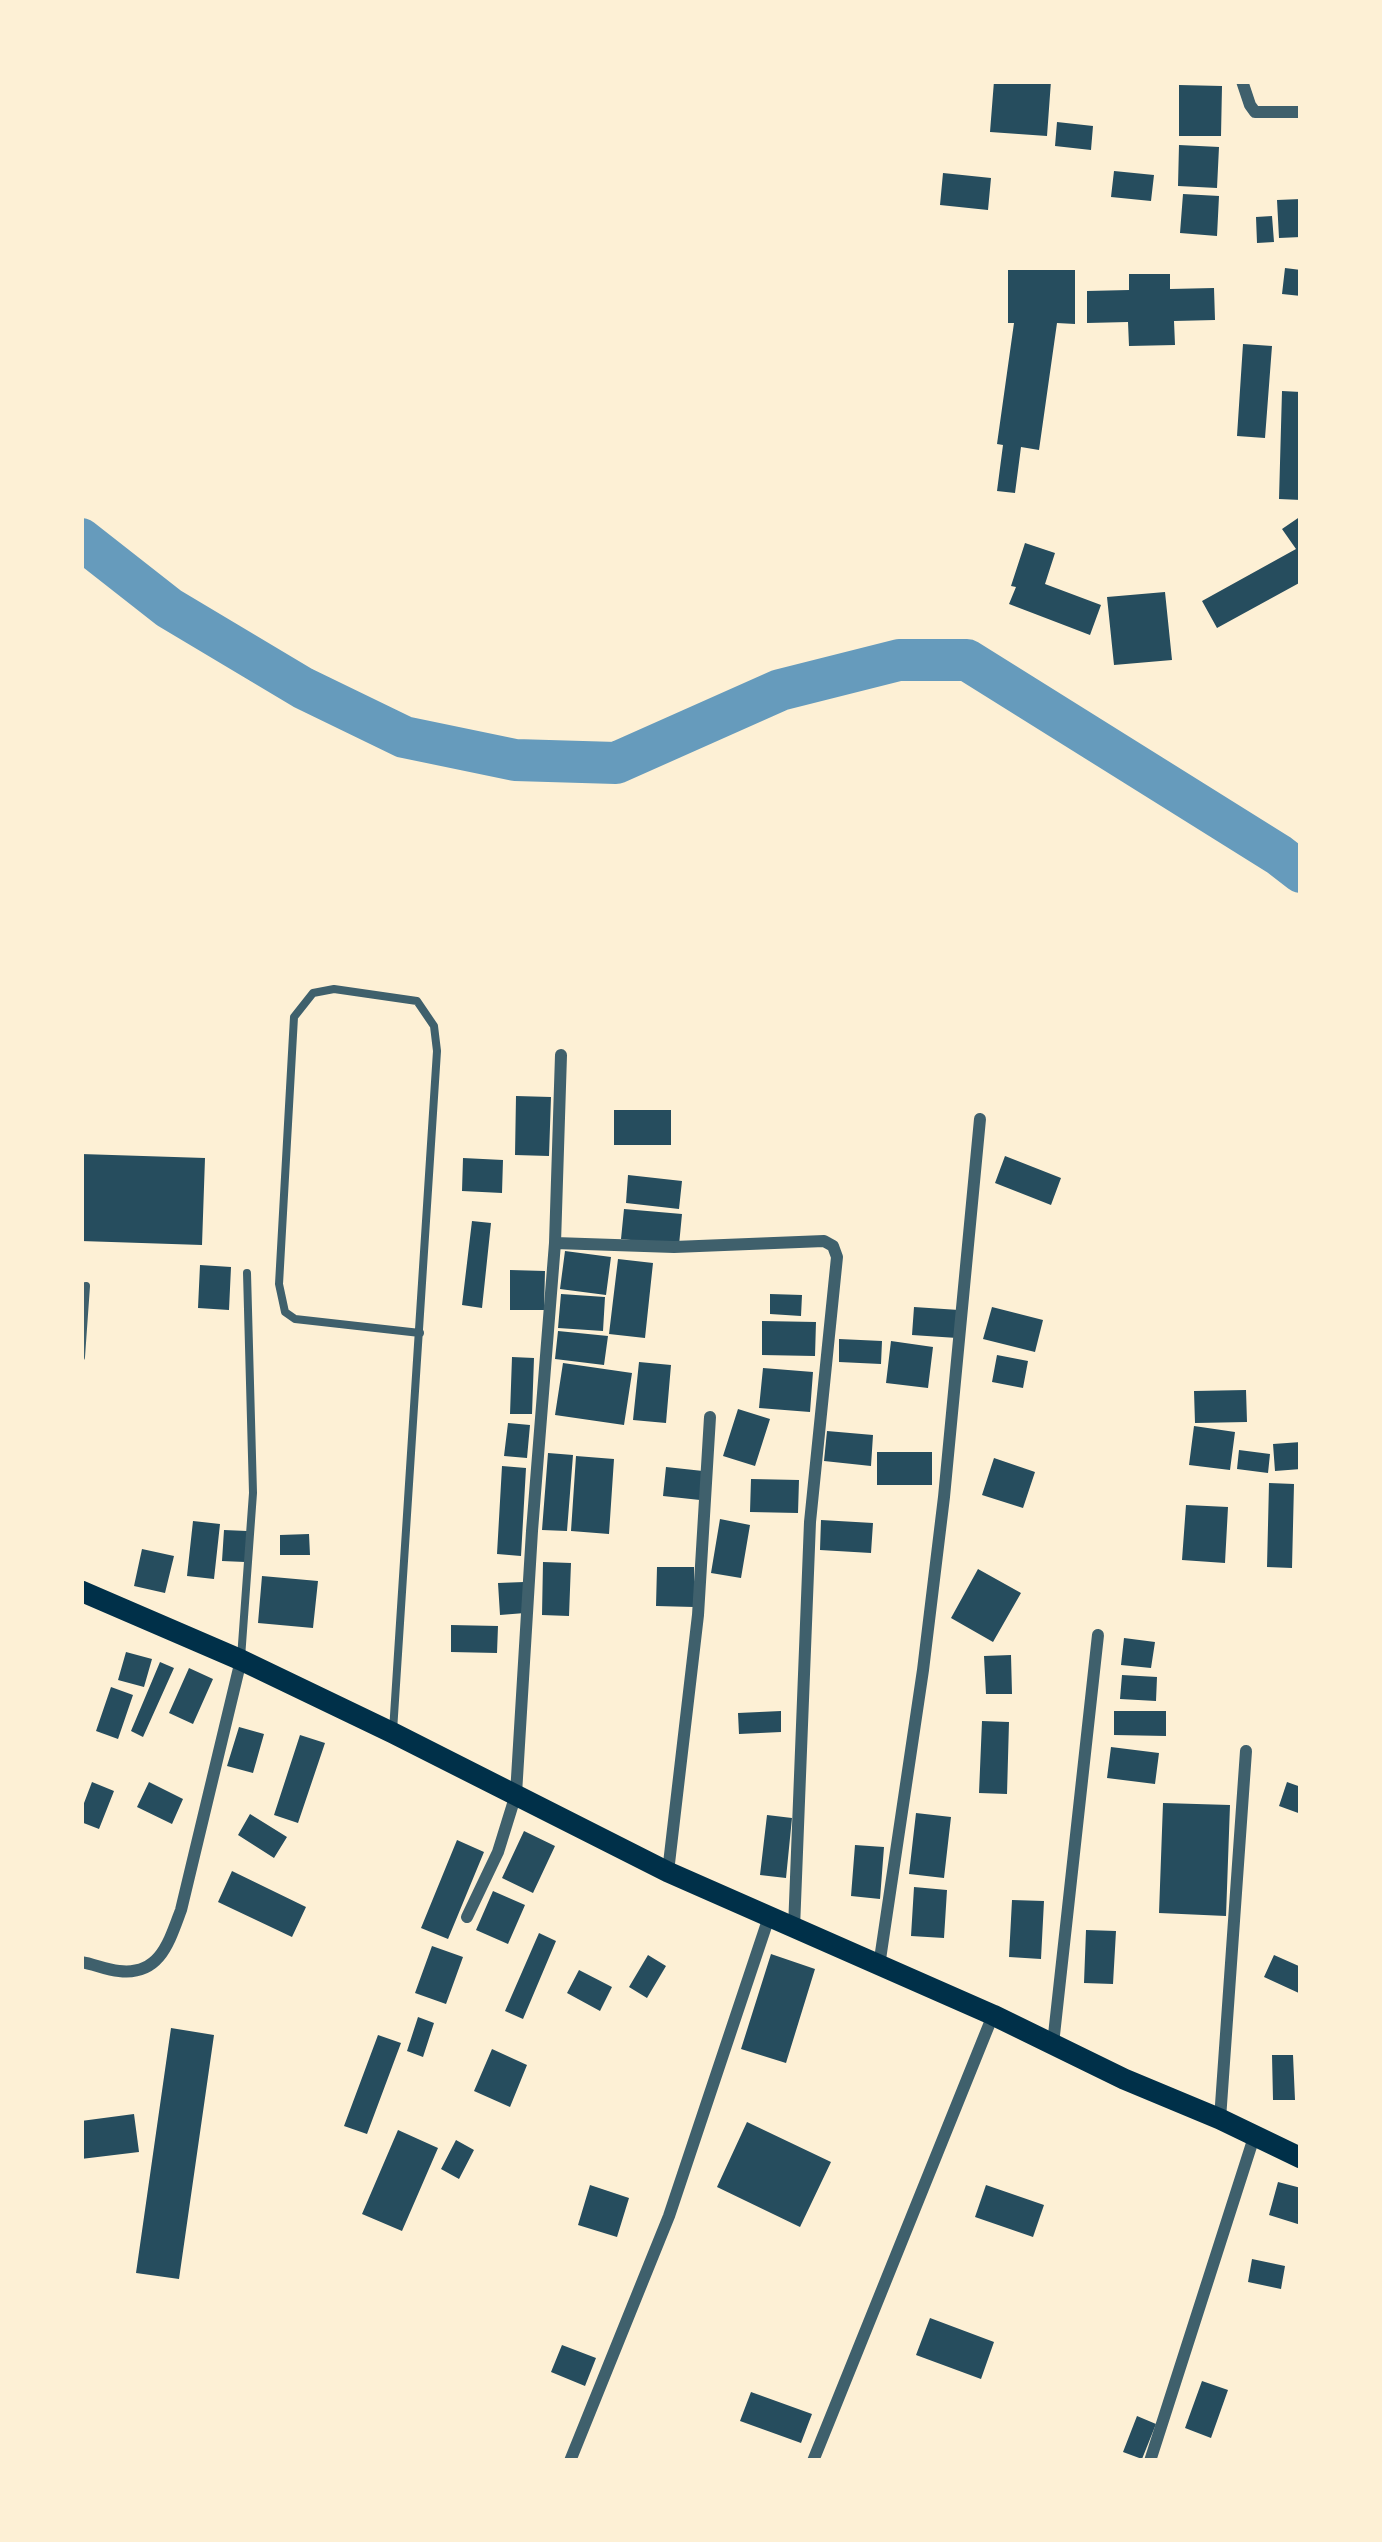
<!DOCTYPE html>
<html>
<head>
<meta charset="utf-8">
<style>
  body { margin:0 }
  #map { position:relative; width:1382px; height:2542px; overflow:hidden; background:#fdf0d5; font-family:"Archivo Narrow",sans-serif }
  canvas { display:block }
  .frame { position:absolute; inset:0; border:84px solid #fdf0d5; pointer-events:none }
</style>
</head>
<body>
<div id="map">
<canvas width="1382" height="2542"></canvas>
<div class="frame"></div>
</div>
<script>
const ctx = document.querySelector('canvas').getContext('2d');
ctx.lineJoin = 'round';
function trace(path, color, width, dash) { ctx.strokeStyle = color; ctx.lineWidth = width; ctx.lineCap = dash ? 'butt' : 'round'; ctx.setLineDash(dash || []); ctx.stroke(path); }
function fill(path, color) { ctx.fillStyle = color; ctx.fill(path, 'evenodd'); }
const river = new Path2D(`
  M81 539 169 608 303 688 404 737 515 760 616 763 780 690 899 660H967L1279 855 1301 872`);
const building = new Path2D(`
  M994 81H1051L1047 136 990 132Z
  M1179 85 1222 86 1221 136H1179Z
  M1057 122 1093 126 1091 150 1055 146Z
  M1179 145 1219 147 1217 188 1178 186Z
  M1114 171 1154 175 1151 201 1111 197Z
  M943 173 991 178 988 210 940 205Z
  M1183 194 1219 196 1217 236 1180 233Z
  M1301 199V237L1279 238 1277 200Z
  M1272 216 1274 242 1257 243 1256 217Z
  M1285 268 1301 270V296L1282 294Z
  M1008 270H1075V324L1057 323 1039 450 1021 447 1015 493 997 491 1003 445 997 444 1014 323H1008Z
  M1129 274H1170V289L1214 288 1215 320 1174 321 1175 345 1129 346 1128 322 1087 323V291L1129 290Z
  M1243 344 1272 346 1265 438 1237 436Z
  M1282 391 1301 392V500L1279 499Z
  M1301 516V582L1217 628 1202 601 1296 549 1282 529Z
  M1025 543 1055 553 1045 584 1101 605 1090 635 1009 604 1016 587 1011 586Z
  M1165 592 1172 660 1114 665 1107 597Z
  M516 1096 551 1097 549 1156 515 1155Z
  M614 1110H671V1145H614Z
  M81 1154 205 1158 202 1245 81 1241Z
  M1005 1156 1061 1178 1051 1205 995 1183Z
  M463 1158 503 1160 502 1193 462 1191Z
  M628 1175 682 1181 679 1209 626 1203Z
  M624 1209 682 1214 679 1245 621 1239Z
  M472 1221 491 1223 482 1308 462 1305Z
  M565 1251 611 1257 606 1295 560 1289Z
  M618 1259 653 1263 645 1338 609 1334Z
  M200 1265 231 1267 229 1310 198 1308Z
  M510 1270 545 1271 544 1310H510Z
  M561 1294 605 1297 603 1331 558 1328Z
  M770 1294 802 1295 801 1316 770 1314Z
  M914 1307 959 1310 957 1338 912 1335Z
  M992 1307 1043 1320 1035 1352 983 1339Z
  M762 1321 816 1322 815 1356 762 1355Z
  M558 1331 608 1336 604 1365 555 1359Z
  M839 1339 882 1341 881 1364 839 1362Z
  M891 1341 933 1347 928 1388 886 1383Z
  M997 1355 1028 1361 1023 1388 992 1382Z
  M512 1357 534 1358 532 1414H510Z
  M639 1362 671 1365 666 1423 633 1420Z
  M563 1363 632 1373 624 1425 555 1415Z
  M763 1368 813 1372 810 1412 759 1408Z
  M1246 1390 1247 1422 1195 1423 1194 1391Z
  M738 1409 770 1419 755 1466 723 1456Z
  M508 1423 530 1425 527 1458 504 1456Z
  M1194 1426 1235 1432 1230 1470 1189 1465Z
  M827 1431 873 1435 871 1466 824 1461Z
  M1301 1442V1469L1275 1471 1273 1444Z
  M1239 1450 1270 1454 1268 1473 1237 1469Z
  M877 1452H932V1485H877Z
  M548 1453 573 1455 567 1531 542 1530Z
  M576 1456 614 1459 609 1534 571 1531Z
  M994 1458 1035 1472 1023 1508 982 1495Z
  M502 1466 526 1468 521 1556 497 1554Z
  M666 1467 703 1471 700 1500 663 1496Z
  M751 1479 799 1480 798 1513 750 1512Z
  M1269 1483 1294 1484 1292 1568 1267 1567Z
  M1186 1505 1228 1507 1225 1563 1182 1560Z
  M720 1519 750 1525 741 1578 711 1573Z
  M821 1520 873 1523 871 1553 820 1550Z
  M193 1521 220 1524 214 1579 187 1576Z
  M224 1530 247 1531 245 1562 222 1561Z
  M309 1534 310 1555H280V1535Z
  M142 1549 174 1556 165 1593 134 1586Z
  M543 1562 571 1563 569 1616 542 1615Z
  M657 1567H694V1607L656 1606Z
  M978 1569 1021 1593 993 1642 951 1618Z
  M262 1576 318 1581 313 1628 258 1623Z
  M524 1582 525 1613 500 1615 498 1583Z
  M451 1625 498 1626 497 1653 451 1652Z
  M1124 1638 1155 1642 1151 1668 1121 1665Z
  M126 1652 152 1659 144 1687 118 1680Z
  M1011 1655 1012 1694H986L984 1656Z
  M160 1662 174 1668 143 1737 131 1731Z
  M189 1668 213 1679 193 1724 169 1713Z
  M1122 1675 1157 1677 1156 1701 1120 1699Z
  M111 1687 133 1695 118 1739 96 1731Z
  M781 1711V1732L739 1734 738 1713Z
  M1114 1711H1166V1736L1114 1735Z
  M982 1721 1009 1722 1007 1794 979 1793Z
  M239 1727 264 1734 253 1773 227 1766Z
  M300 1735 325 1743 298 1823 274 1815Z
  M1111 1747 1159 1753 1155 1784 1107 1778Z
  M92 1782 114 1791 99 1829 81 1822V1811Z
  M149 1782 183 1799 172 1824 137 1807Z
  M1287 1782 1301 1787V1814L1279 1806Z
  M1163 1803 1230 1805 1226 1916 1159 1913Z
  M916 1813 951 1817 944 1878 909 1874Z
  M250 1814 287 1837 274 1858 238 1835Z
  M767 1815 792 1818 786 1878 760 1875Z
  M524 1831 555 1846 533 1893 502 1878Z
  M457 1840 484 1852 448 1939 421 1928Z
  M855 1845 884 1847 880 1899 851 1896Z
  M232 1871 306 1907 292 1937 218 1902Z
  M914 1887 947 1890 944 1938 911 1936Z
  M493 1891 525 1905 508 1944 476 1930Z
  M1012 1900 1044 1901 1041 1959 1009 1957Z
  M1086 1930 1116 1931 1113 1984 1084 1983Z
  M539 1933 556 1941 523 2019 505 2011Z
  M432 1946 463 1957 446 2004 415 1993Z
  M771 1954 815 1969 786 2063 741 2049Z
  M648 1955 666 1966 647 1998 629 1987Z
  M1274 1955 1301 1967V1994L1264 1977Z
  M579 1970 612 1987 600 2011 567 1993Z
  M418 2017 434 2023 423 2057 407 2051Z
  M171 2028 214 2035 179 2279 136 2273Z
  M378 2035 401 2043 367 2134 344 2126Z
  M492 2049 527 2065 510 2107 474 2091Z
  M1272 2055H1293L1295 2100H1273Z
  M134 2114 139 2152 81 2159V2121Z
  M747 2122 831 2162 800 2227 717 2187Z
  M398 2130 438 2148 402 2231 362 2214Z
  M456 2140 474 2150 459 2179 441 2169Z
  M1278 2182 1301 2188V2225L1269 2215Z
  M590 2185 629 2198 617 2237 578 2225Z
  M986 2185 1044 2205 1033 2237 975 2217Z
  M1252 2259 1285 2266 1281 2289 1248 2282Z
  M930 2318 994 2342 981 2379 916 2355Z
  M562 2345 596 2358 585 2386 551 2372Z
  M1202 2381 1228 2390 1211 2438 1185 2428Z
  M751 2392 812 2414 801 2443 740 2421Z
  M1137 2416 1156 2424 1142 2459 1123 2452Z`);
const service = new Path2D(`
  M81 1357 86 1286
  M241 1658 253 1493 247 1273
  M393 1731 437 1051 434 1026 417 1001 334 989 313 993 294 1017 279 1284 285 1312 295 1319 420 1333`);
const minor = new Path2D(`
  M1242 81 1250 105 1255 112H1301
  M555 1243 674 1247 824 1241 833 1246 837 1257 810 1522 794 1928
  M668 1872 698 1615 710 1417
  M467 1917 498 1852 516 1794 532 1531 555 1243 561 1055
  M81 1962C94 1964 106 1970 119 1971 160 1976 169 1942 181 1910L241 1660
  M879 1966 923 1670 944 1497 980 1119
  M1053 2044 1098 1635
  M1220 2119 1246 1751
  M570 2461 669 2216 769 1917
  M813 2461 993 2015
  M1150 2461 1254 2137`);
const secondary = new Path2D(`
  M81 1591 241 1660 393 1733 668 1872 993 2015 1124 2079 1220 2119 1301 2158`);
trace(river, '#669bbc', 42);
fill(building, '#264d5e');
trace(service, '#3f606c', 8);
trace(minor, '#3f606c', 12);
trace(secondary, '#003049', 21);
</script>
</body>
</html>
